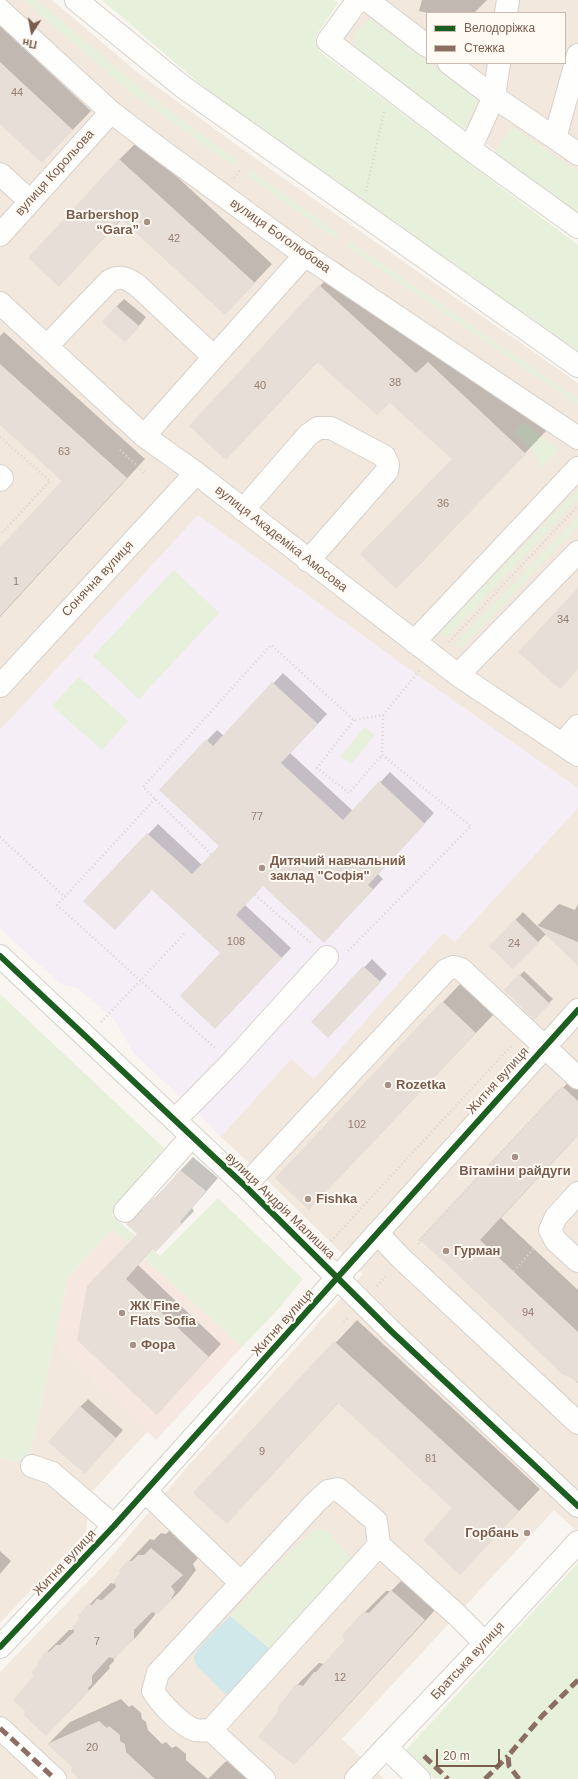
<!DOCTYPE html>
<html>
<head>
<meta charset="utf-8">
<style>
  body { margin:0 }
  #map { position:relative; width:578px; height:1779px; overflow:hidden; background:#f9f5f0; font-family:Helvetica,sans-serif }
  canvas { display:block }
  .legend { position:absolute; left:426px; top:12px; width:140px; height:52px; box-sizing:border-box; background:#fffaf3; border:1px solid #cabbb1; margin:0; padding:5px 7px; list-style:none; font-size:12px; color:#7a5c4d }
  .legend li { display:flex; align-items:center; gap:8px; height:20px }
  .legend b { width:20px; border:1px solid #cabbb1 }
  .north { position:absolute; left:12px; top:12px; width:40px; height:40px; -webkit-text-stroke:3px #fffaf3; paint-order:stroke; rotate:191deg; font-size:11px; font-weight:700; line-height:16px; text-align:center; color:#7a5c4d }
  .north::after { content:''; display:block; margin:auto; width:14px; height:18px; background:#7a5c4d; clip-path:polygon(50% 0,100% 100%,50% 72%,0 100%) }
  .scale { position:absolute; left:436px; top:1749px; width:64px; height:18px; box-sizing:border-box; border:2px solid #7a5c4d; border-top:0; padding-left:5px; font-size:12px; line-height:14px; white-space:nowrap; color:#7a5c4d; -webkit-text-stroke:3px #fffaf3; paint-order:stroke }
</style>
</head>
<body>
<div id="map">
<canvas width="578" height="1779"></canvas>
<ul class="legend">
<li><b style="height:5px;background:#1b5e20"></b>Велодоріжка</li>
<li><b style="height:5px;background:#8d6e63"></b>Стежка</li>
</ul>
<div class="north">Пн</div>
<div class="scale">20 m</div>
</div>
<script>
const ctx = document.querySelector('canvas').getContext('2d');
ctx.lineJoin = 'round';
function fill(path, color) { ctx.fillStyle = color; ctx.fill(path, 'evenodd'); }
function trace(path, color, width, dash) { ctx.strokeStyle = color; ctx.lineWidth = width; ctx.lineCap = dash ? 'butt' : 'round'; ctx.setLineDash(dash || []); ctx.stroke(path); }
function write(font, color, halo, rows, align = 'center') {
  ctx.font = font + ' Helvetica,sans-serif'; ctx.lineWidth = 4; ctx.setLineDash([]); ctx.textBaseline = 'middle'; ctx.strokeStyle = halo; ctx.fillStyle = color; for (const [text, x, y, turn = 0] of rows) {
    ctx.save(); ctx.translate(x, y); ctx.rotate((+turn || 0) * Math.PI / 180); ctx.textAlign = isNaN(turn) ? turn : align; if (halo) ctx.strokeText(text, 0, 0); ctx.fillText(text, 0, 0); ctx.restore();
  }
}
const residential = new Path2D(`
  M0 0H52L137 72 249 154 578 383V1532L554 1510 342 1739 384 1779H0V1672L105 1564 189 1465 363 1274 258 1171 221 1137 191 1106 134 1053 115 1020 78 988 61 984 0 928Z
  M350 0H578V210L340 39 364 14ZM427 13H565V63H427Z
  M54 1342 148 1431 90 1494 86 1532 0 1623V1458L23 1463 30 1455Z`);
const commercial = new Path2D(`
  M112 1229 242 1347 156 1440 54 1342 68 1277Z`);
const education = new Path2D(`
  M198 515 416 674 578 788V808L455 942 443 933 314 1079 291 1059 221 1137 191 1106 134 1053 115 1020 78 988 61 984 0 928V730Z`);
const green = new Path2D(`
  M23 0H37L145 92 238 161 235 167 134 95Z
  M102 0H335L338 3 316 36 319 51 578 245V351L207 90Z
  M371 19 427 60V63H430L479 99 464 129 354 48V33Z
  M512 126 578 172V213L494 153Z
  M251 170 340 235 336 239 247 176Z
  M348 240 578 399V405L346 246Z
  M522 422 559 449 542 468 531 448 514 432Z
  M578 489V499L447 637 440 632Z
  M578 516V526L461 649 455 644Z
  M174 570 219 613 139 699 93 656Z
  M79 677 128 721 102 750 52 706Z
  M364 727 375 735 351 764 341 756Z
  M0 994 164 1148 111 1215 160 1256 218 1198 303 1279 280 1307 242 1347 112 1229 68 1277 30 1455 23 1463 0 1458Z
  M316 1528 326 1530 350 1557V1560L271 1650 230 1616 272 1570Z
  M578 1563V1779H435L405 1751Z`);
const water = new Path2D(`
  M230 1616 271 1650 227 1696 198 1667C195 1663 193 1659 195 1655 197 1647 223 1623 230 1616Z`);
const shadow = new Path2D(`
  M422 0H487L474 13H428L419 11Z
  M0 26 91 111 60 143 0 123Z
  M138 141 272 264 225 314 122 219 59 285 119 160Z
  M341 264 438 352 450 341 546 431 418 566 453 459 390 401 318 361 226 459 320 286Z
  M124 299 146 317 133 333 116 307Z
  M4 332 145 459 0 617V548L63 481 0 424V336Z
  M283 673 327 714 290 753 353 811 390 772 434 813 378 874 383 879 334 931 263 885 245 905 291 948 225 1018 221 953 153 889 85 901 158 824 202 865 220 846 160 790 217 730 224 736Z
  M559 904 575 910 578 904V965L546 934 513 968 490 946 523 912 537 926Z
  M372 959 387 974 336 1029 313 1022Z
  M524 971 553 999 534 1018 505 990Z
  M461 983 494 1014 327 1190 443 1002Z
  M578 1072V1135L501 1218 578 1290V1383L421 1239Z
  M193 1157 218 1178 192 1208 194 1211 168 1238 153 1248 138 1265 221 1344 157 1413 78 1339 138 1234 127 1224 140 1211 146 1208Z
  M357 1320 540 1489 460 1573 454 1508 339 1402 227 1523 195 1493Z
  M88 1399 123 1430 92 1465 80 1407Z
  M173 1527 203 1552 193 1564 196 1570 180 1591 158 1613 155 1612V1615L137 1636 114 1657V1661L109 1666 110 1668 68 1713 34 1677 47 1652 69 1630H72L74 1628 89 1605 111 1583 114 1584 115 1582 129 1561 150 1539 154 1540 161 1533 166 1534Z
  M0 1551 11 1561 0 1574Z
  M413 1569 446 1598 315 1742 293 1764 278 1714 297 1685 319 1663 324 1664 345 1641 364 1613 386 1591H391Z
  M121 1699 129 1707 132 1705 141 1713 142 1719 146 1722 148 1730 162 1744 166 1742 172 1748 176 1746 186 1754V1760L208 1779 225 1762 243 1756 267 1779H88L48 1744 70 1722Z`);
const building = new Path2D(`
  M0 62 73 130 42 163 0 124Z
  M119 159 255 283 225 315 121 219 59 287 28 258Z
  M319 285 416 373 428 362 526 454 396 589 360 554 452 459 390 403 377 415 317 362 226 460 189 426Z
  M116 306 139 326 125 342 102 322Z
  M0 364 127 478 0 616V547L62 481 0 425Z
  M578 588V669L560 689 518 652Z
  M272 682 318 724 281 763 343 820 379 781 425 824 368 885 373 889 324 943 263 886 236 915 282 958 215 1029 180 996 220 953 152 890 115 930 83 901 147 833 192 874 219 846 159 790 206 739 213 746Z
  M515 919 539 943 513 969 489 946Z
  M536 925 578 942V966Z
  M363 966 381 982 328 1038 311 1022Z
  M519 974 550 1004 534 1020 504 990Z
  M442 1001 476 1033 309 1210 275 1178Z
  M562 1086 578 1101V1135L480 1240 578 1332V1382L562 1374 452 1269 419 1239Z
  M180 1170 206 1191 180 1222 182 1224 156 1252 152 1249 126 1279 209 1357 157 1415 77 1340 87 1286 137 1234 126 1224 134 1219 154 1197 155 1199Z
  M334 1341 519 1511 460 1575 423 1540 452 1508 338 1403 227 1524 193 1493Z
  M80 1406 116 1438 85 1474 48 1442Z
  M151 1548 183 1575 171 1586 175 1592 169 1603 158 1614 152 1612 134 1630V1638L115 1659 109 1657 92 1676V1684L88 1688 89 1691 46 1736 24 1715 25 1711 13 1700 33 1677 32 1672 38 1665 37 1662 46 1651 49 1652 56 1645H60L74 1632 73 1627 79 1619 78 1616 88 1604 92 1605 97 1599 102 1600 116 1587 114 1581 120 1574 119 1571 128 1560 132 1561 138 1555H144Z
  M391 1590 425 1620 294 1765 258 1737 277 1713 278 1707 296 1684 303 1686 314 1672H316L344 1641 343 1634 363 1612 369 1613Z
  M99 1721 107 1728 109 1726 120 1735V1741L125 1744 126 1752 155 1779H79L71 1771 72 1767 47 1744Z`);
const path = new Path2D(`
  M234 178 240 170
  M366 191 384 112
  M0 437 50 481 0 535
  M120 450 146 474
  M449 642 578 506
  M383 715 419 671
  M354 720 317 768 349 793 382 755
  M155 799 57 905 215 1048
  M0 837 65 897
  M211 854 143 787 271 645 354 720 383 715 382 755 471 826 347 952
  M255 895 311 943
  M101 1022 185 933
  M331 1241 512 1045
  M419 1244 418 1242 560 1089
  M514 1271 535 1247
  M377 1286 387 1275
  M344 1322 348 1317`);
const minor = new Path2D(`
  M76 0 183 87 578 366
  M358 0 328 41 470 149 578 227
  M367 0 427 46
  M0 10 111 112 165 153 305 255 578 438
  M506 13 508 0
  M578 55 555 138 578 154
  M449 63 494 97 555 138
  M470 149 494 97 499 63
  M0 174 30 201
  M0 235 111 112
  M0 303 144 436 196 473 458 675 578 755
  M47 346 109 281C121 275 127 278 138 286L214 357
  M144 436 305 255
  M0 476 2 478 0 480
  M243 510 308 435 318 428H331L384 456 388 464 387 471 308 561
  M414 642 578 468
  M458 675 578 552
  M0 686 196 473
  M562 744 578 726
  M0 956 245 1186 391 1331 578 1506
  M175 1120 231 1063 327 957
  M245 1186 446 970 453 967 461 969 578 1078
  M578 1193 556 1217 550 1230 556 1241 578 1261
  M125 1211 192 1136
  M377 1233 402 1259 578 1423
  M32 1466 52 1473 114 1526
  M338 1489 376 1521 379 1545 211 1730C206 1730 200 1731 195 1730 182 1726 160 1703 153 1691L158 1673 315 1503 328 1491Z
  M145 1491 241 1583
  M379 1545 457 1615 485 1643
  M0 1647 114 1526 578 1010
  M0 1728 55 1779
  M211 1730 264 1779
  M386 1747 419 1779
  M356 1779 485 1643 578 1542`);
const quiet = new Path2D(`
  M0 1728 55 1779
  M424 1756 448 1779
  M485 1779 508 1756
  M519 1779 509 1766 508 1756 542 1716 578 1680`);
const cycleway = new Path2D(`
  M0 956 245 1186 391 1331 578 1506
  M0 1647 114 1526 578 1010`);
const markers = [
  [147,222,4,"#a69286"],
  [262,868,4,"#a69286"],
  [388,1085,4,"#a69286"],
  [515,1157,4,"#a69286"],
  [308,1199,4,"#a69286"],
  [446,1251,4,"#a69286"],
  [122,1313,4,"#a69286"],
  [133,1345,4,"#a69286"],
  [527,1533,4,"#a69286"]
];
const numberNames = [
  ["44",17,93],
  ["42",174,239],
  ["38",395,383],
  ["40",260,386],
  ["63",64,452],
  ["36",443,504],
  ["1",16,582],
  ["34",563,620],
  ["77",257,817],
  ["108",236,942],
  ["24",514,944],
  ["102",357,1125],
  ["94",528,1313],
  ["9",262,1452],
  ["81",431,1459],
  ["7",97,1642],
  ["12",340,1678],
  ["20",92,1748]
];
const streetNames = [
  ["вулиця Корольова",55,173,-48],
  ["вулиця Боголюбова",280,236,35],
  ["вулиця Академіка Амосова",281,539,38],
  ["Сонячна вулиця",98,579,-47],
  ["Житня вулиця",498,1081,-48],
  ["вулиця Андрія Малишка",280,1206,44],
  ["Житня вулиця",283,1323,-48],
  ["Житня вулиця",65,1563,-47],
  ["Братська вулиця",468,1661,-47]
];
const poiNames = [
  ["Barbershop",139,215,"right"],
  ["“Gara”",139,230,"right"],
  ["Дитячий навчальний",270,861],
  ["заклад \"Софія\"",270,876],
  ["Rozetka",396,1085],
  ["Вітаміни райдуги",515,1171,"center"],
  ["Fishka",316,1199],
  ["Гурман",454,1251],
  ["ЖК Fine",130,1306],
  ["Flats Sofia",130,1321],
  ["Фора",141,1345],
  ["Горбань",519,1533,"right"]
];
fill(residential, '#f2e8de');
fill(commercial, '#f6e8e1');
fill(education, '#f6eef6');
fill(green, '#e7f0db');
fill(water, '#d0e8ea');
fill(shadow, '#0003');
fill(building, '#e6ded7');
trace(minor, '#d7d1cb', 24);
trace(path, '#dcd5d0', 2.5, [1, 3]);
trace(minor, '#fefefd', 22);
trace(quiet, '#8d6e63', 5, [10, 5]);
trace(cycleway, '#1b5e20', 6);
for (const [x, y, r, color] of markers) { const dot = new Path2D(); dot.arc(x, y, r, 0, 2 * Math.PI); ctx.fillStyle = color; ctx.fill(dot); trace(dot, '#fffaf3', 1.5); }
write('11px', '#977e72', null, numberNames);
write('13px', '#7a5c4d', '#fffaf3', streetNames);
write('bold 13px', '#7a5c4d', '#fffaf3', poiNames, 'left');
</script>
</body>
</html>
